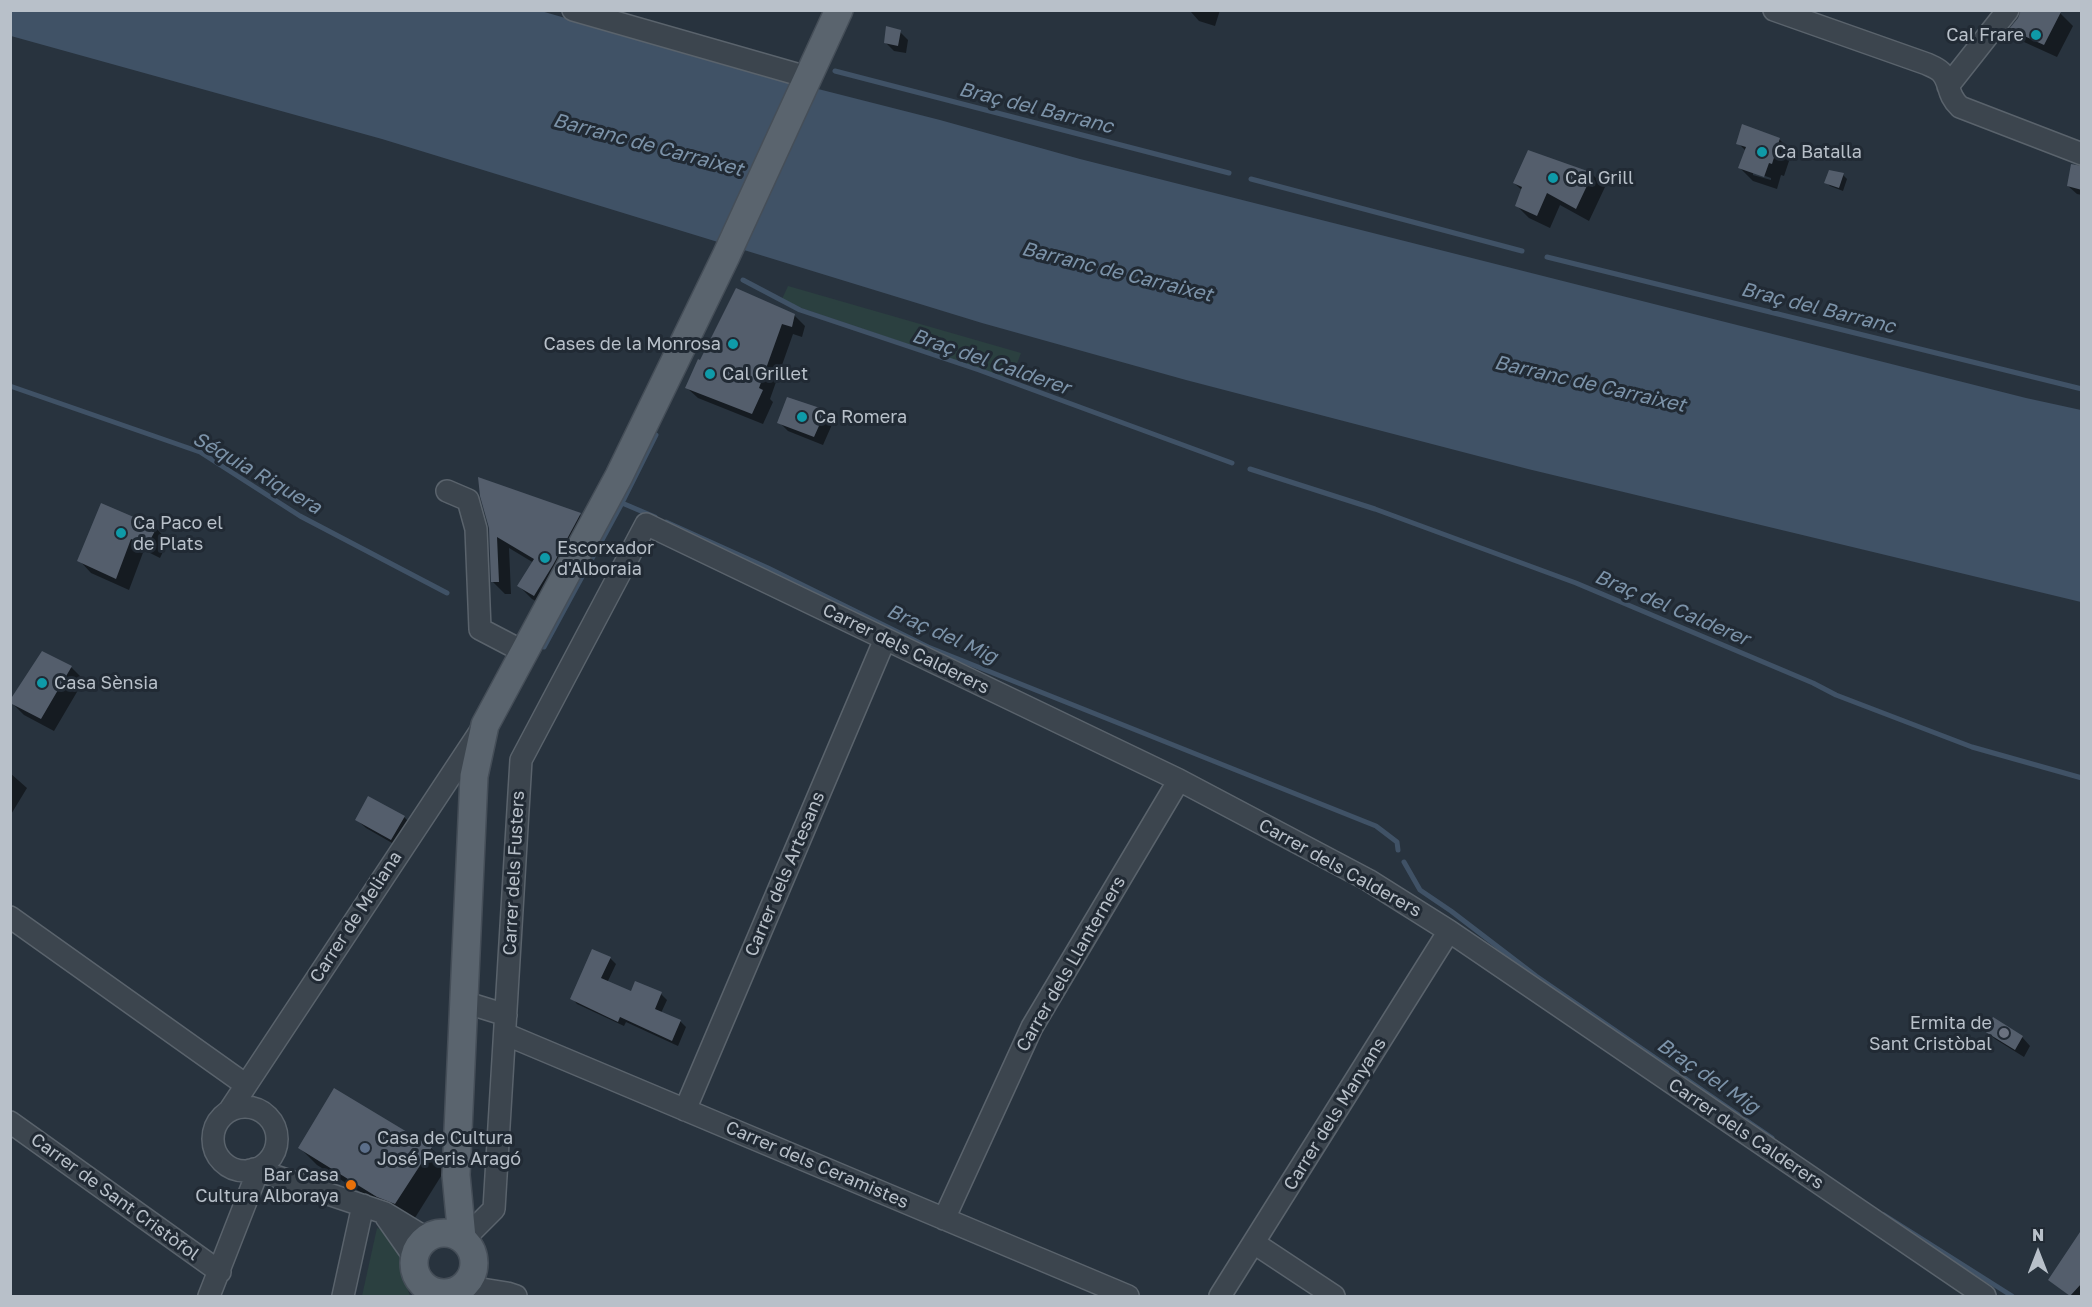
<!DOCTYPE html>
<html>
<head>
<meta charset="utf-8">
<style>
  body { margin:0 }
  #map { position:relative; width:2092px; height:1307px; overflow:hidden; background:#28333e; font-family:"Golos Text",sans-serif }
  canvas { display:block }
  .frame { position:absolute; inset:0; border:12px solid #b8c0c9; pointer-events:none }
  .north { position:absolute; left:2008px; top:1223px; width:60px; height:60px; -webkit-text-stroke:4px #212a34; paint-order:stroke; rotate:0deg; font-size:16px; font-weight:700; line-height:24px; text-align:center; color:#b8c0c9 }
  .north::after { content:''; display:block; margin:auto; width:21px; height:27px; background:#b8c0c9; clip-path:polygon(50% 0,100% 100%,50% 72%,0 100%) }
</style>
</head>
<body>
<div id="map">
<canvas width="2092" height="1307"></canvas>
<div class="frame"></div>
<div class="north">N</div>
</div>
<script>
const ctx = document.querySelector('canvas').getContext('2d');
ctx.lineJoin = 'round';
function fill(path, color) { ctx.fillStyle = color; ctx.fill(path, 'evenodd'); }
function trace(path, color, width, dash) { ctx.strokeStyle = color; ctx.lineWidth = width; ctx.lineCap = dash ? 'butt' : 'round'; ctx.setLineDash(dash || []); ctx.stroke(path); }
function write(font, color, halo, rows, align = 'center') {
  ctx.font = font + ' "Golos Text",sans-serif'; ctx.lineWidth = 6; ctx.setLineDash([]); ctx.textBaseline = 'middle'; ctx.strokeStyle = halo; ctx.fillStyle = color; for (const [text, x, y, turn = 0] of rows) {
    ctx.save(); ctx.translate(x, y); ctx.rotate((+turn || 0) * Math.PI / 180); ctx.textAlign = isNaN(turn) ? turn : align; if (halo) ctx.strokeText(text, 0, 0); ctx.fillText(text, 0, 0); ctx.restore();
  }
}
const green = new Path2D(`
  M788 286 1021 353 1011 379 801 308 782 299Z
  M377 1228 391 1232C400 1253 402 1275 410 1296H362Z`);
const water = new Path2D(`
  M10 11H541L767 76 940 120 1080 159 2026 398 2081 410V602L1528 469 1186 380 982 323 382 139 11 36Z`);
const shadow = new Path2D(`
  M1192 10H1220L1215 26 1199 21 1191 12Z
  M2060 13 2073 26 2057 57 2024 42 2011 29Z
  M900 32 908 40 906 53 894 51 886 43Z
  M1779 139 1792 152 1784 176 1781 175 1777 189 1753 181 1740 168 1746 151 1738 143ZM1753 172 1771 178V180L1753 175Z
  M2082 168V195L2077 194 2068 186Z
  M1592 174 1605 187 1589 221 1560 205 1550 228 1529 218 1516 205 1523 191 1514 183Z
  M1843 175 1847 179 1843 191 1830 186 1826 182Z
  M794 315 805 326 802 337 793 334 770 399 773 402 763 424 698 398 687 388Z
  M788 399 825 411 834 420 823 445 788 431 779 422Z
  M580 515 593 528 547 607 532 599 519 586 534 563 509 548 511 594H505L492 581 490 528Z
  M156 528 168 541 160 558 144 550 129 590 91 573 79 560Z
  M43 653 72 668 84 680 54 731 24 715 11 702Z
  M10 773 27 788 10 816Z
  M404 817 412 825 399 847 366 828 357 820Z
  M610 958 616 964 607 983 631 993 661 994 667 1000 661 1013 680 1021 686 1027 678 1046 626 1022 624 1026 577 1004 572 998Z
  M1986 1031 2022 1037 2030 1046 2024 1057 1995 1039Z
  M300 1148H431L448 1165 413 1221 396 1214 317 1165Z
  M2082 1231V1296H2070L2050 1279Z`);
const stream = new Path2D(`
  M835 71 1229 173
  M1251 179 1522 251
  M1547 257 2082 389
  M743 280 800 310 979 370 1232 463
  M10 386 200 452 300 516 447 593
  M1250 469 1375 509 1576 583 1813 683 1836 695 1972 747 2082 778
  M622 503 656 435
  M666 522 768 568 928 647 1376 826 1397 842 1398 850
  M544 647 622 503 655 517
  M1404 862 1420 890 1451 911 1536 976 1772 1138
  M1884 1215 2012 1296`);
const building = new Path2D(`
  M2021 10H2062L2044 45 2009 29 2018 18Z
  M886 26 901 30 898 46 884 43Z
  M1742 124 1780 138 1772 164 1769 163 1764 177 1738 168 1746 147 1736 144Z
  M1528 150 1593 173 1576 209 1547 193 1537 216 1515 206 1522 187 1513 183Z
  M2071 164 2082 166V190L2067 186Z
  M1829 170 1844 173 1839 188 1824 183Z
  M736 288 795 314 792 327 782 324 759 388 763 390 752 414 685 388 698 359 700 360Z
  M787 397 826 410 814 437 777 423Z
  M478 477 581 513 553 565 534 596 517 586 534 559 497 537 499 582H491L489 528 480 496Z
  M101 503 157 527 147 546 131 539 116 579 77 561Z
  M42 651 72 666 41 719 10 703V700Z
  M368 796 405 816 391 840 355 820Z
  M592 949 611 957 601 978 631 991 635 981 662 992 655 1009 681 1020 672 1041 620 1017 618 1022 570 999Z
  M1993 1017 2023 1036 2015 1050 1984 1031Z
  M334 1088 432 1147 395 1204 377 1197 298 1148Z
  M2082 1229V1283L2070 1296 2048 1280Z`);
const minor = new Path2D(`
  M573 10 807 77
  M1774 10 1927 64C1931 66 1937 68 1941 72 1951 82 1946 94 1960 107L2082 154
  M1948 86 2008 10
  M447 491 468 500 476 529 480 629 524 652
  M10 917 246 1085
  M464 1002 506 1015
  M505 1034 1128 1296
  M213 1139a32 32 0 1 1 64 0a32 32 0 1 1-64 0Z
  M685 1110 885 639
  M229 1111 481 730
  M10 1122 220 1272
  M254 1169 385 1213 426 1238
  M386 1217 414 1257
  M944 1219 1032 1027 1179 780
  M463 1240 494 1209 521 760 646 524 1179 780 1368 880 1449 931 1985 1296
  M1254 1243 1334 1296
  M463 1286 507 1293 516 1296
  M209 1296 254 1181 250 1170
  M343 1296 363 1205
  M1220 1296 1449 931`);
const major = new Path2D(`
  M414 1263a30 30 0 1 1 60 0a30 30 0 1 1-60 0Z
  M462 1238 456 1175 474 776 485 725 619 476 726 256 839 10`);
const markers = [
  [2036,35,6,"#0f9aa8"],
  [1762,152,6,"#0f9aa8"],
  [1553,178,6,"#0f9aa8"],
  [733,344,6,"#0f9aa8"],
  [710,374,6,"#0f9aa8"],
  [802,417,6,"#0f9aa8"],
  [121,533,6,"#0f9aa8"],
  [545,558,6,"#0f9aa8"],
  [42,683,6,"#0f9aa8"],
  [2004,1033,6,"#6b7280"],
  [365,1148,6,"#5c6f8a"],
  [351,1185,6,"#e8710a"]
];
const poiNames = [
  ["Cal Frare",2024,35,"right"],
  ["Ca Batalla",1774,152],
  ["Cal Grill",1565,178],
  ["Cases de la Monrosa",721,344,"right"],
  ["Cal Grillet",722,374],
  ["Ca Romera",814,417],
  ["Ca Paco el",133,523],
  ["de Plats",133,544],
  ["Escorxador",557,548],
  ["d'Alboraia",557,569],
  ["Casa Sènsia",54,683],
  ["Ermita de",1992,1023,"right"],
  ["Sant Cristòbal",1992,1044,"right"],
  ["Casa de Cultura",377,1138],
  ["José Peris Aragó",377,1159],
  ["Bar Casa",339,1175,"right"],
  ["Cultura Alboraya",339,1196,"right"]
];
const streetNames = [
  ["Carrer dels Calderers",906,649,26],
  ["Carrer dels Calderers",1340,868,29],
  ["Carrer dels Fusters",514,873,-87],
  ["Carrer dels Artesans",785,874,-67],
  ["Carrer de Meliana",356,917,-57],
  ["Carrer dels Llanterners",1071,964,-60],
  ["Carrer dels Manyans",1335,1114,-58],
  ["Carrer dels Calderers",1746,1134,34],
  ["Carrer dels Ceramistes",817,1165,23],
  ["Carrer de Sant Cristòfol",115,1197,36]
];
const waterNames = [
  ["Braç del Barranc",1036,108,14],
  ["Barranc de Carraixet",648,145,15],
  ["Barranc de Carraixet",1117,272,14],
  ["Braç del Barranc",1818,308,14],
  ["Braç del Calderer",991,362,19],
  ["Barranc de Carraixet",1590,384,13],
  ["Séquia Riquera",257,473,30],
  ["Braç del Calderer",1672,608,23],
  ["Braç del Mig",942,634,24],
  ["Braç del Mig",1708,1076,34]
];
fill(green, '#2b4040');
fill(water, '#405266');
fill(shadow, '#0007');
trace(stream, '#405266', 5);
fill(building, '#545e6c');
trace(minor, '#5a636c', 24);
trace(major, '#454e58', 30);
trace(minor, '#3c454e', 21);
trace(major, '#5a646e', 27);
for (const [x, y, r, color] of markers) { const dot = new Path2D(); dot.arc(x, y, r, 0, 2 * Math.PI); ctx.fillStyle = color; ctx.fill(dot); trace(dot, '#212a34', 2); }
write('18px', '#b8c0c9', '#212a34', poiNames, 'left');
write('18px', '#b8c0c9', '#212a34', streetNames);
write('italic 20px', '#7c93a9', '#212a34', waterNames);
</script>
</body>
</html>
